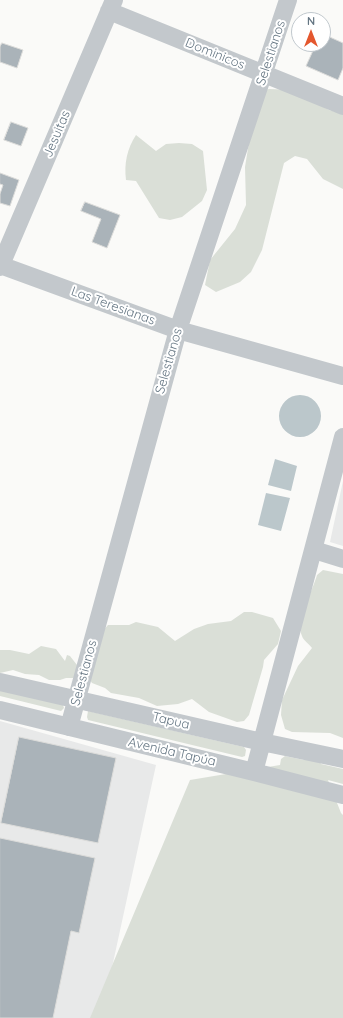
<!DOCTYPE html>
<html>
<head>
<meta charset="utf-8">
<style>
  body { margin:0 }
  #map { position:relative; width:343px; height:1018px; overflow:hidden; background:#fafaf8; font-family:Quicksand,sans-serif }
  canvas { display:block }
  .north { position:absolute; left:291px; top:12px; width:40px; height:40px; box-sizing:border-box; background:#fff; border:1px solid #c1c8cd; border-radius:50%; rotate:0deg; font-size:11px; font-weight:700; line-height:16px; text-align:center; color:#657683 }
  .north::after { content:''; display:block; margin:auto; width:14px; height:18px; background:#e4572e; clip-path:polygon(50% 0,100% 100%,50% 72%,0 100%) }
</style>
</head>
<body>
<div id="map">
<canvas width="343" height="1018"></canvas>
<div class="north">N</div>
</div>
<script>
const ctx = document.querySelector('canvas').getContext('2d');
ctx.lineJoin = 'round';
function fill(path, color) { ctx.fillStyle = color; ctx.fill(path, 'evenodd'); }
function trace(path, color, width, dash) { ctx.strokeStyle = color; ctx.lineWidth = width; ctx.lineCap = dash ? 'butt' : 'round'; ctx.setLineDash(dash || []); ctx.stroke(path); }
function write(font, color, halo, rows, align = 'center') {
  ctx.font = font + ' Quicksand,sans-serif'; ctx.lineWidth = 4; ctx.setLineDash([]); ctx.textBaseline = 'middle'; ctx.strokeStyle = halo; ctx.fillStyle = color; for (const [text, x, y, turn = 0] of rows) {
    ctx.save(); ctx.translate(x, y); ctx.rotate((+turn || 0) * Math.PI / 180); ctx.textAlign = isNaN(turn) ? turn : align; if (halo) ctx.strokeText(text, 0, 0); ctx.fillText(text, 0, 0); ctx.restore();
  }
}
const built = new Path2D(`
  M343 481V546L330 542Z
  M0 721 156 765 101 1018H0Z`);
const green = new Path2D(`
  M269 89 294 90 329 110 343 114V189L323 179 307 159 295 156 284 163 262 250 251 272 240 282 216 292 205 285 210 260 235 229 246 205 245 167 257 93Z
  M136 135 156 151 166 144 179 143 192 144 203 151 207 190 202 201 182 217 170 220 159 218 136 181 126 180C124 163 127 149 136 135Z
  M323 570 343 574V738L330 733 292 732 285 729 281 715 282 700 298 666 312 648C309 644 303 640 302 636 295 621 313 590 317 575Z
  M244 612H252L273 618 281 631 278 644 264 660 263 667 249 715 244 721 237 722 209 712 192 699 178 704 157 706 139 698 111 693 105 688 92 683 88 677 98 636 108 625H129L136 622 158 627 175 641 194 629 208 624 231 621Z
  M41 646 56 649 65 661 67 655 70 656 77 665 76 676 73 678H66L60 680H49L39 675 25 674 13 670 0 673V650H10L29 654Z
  M0 689 63 705 64 708 61 711 0 696Z
  M88 711 244 747 246 750 245 756 242 757 88 720 87 717Z
  M285 756 304 760 319 758 321 764 343 769V784L328 780 341 813 343 815V1018H90L190 780 280 765 281 759Z`);
const water = new Path2D(`
  M279 416a21 21 0 1 1 42 0a21 21 0 1 1-42 0Z
  M275 459 297 466 291 491 268 485Z
  M266 493 290 498 281 531 258 525Z`);
const building = new Path2D(`
  M323 34 343 43V68L338 80 306 66 316 44H323Z
  M2 43 23 50 17 68 0 62V47Z
  M11 122 28 128 21 146 4 140Z
  M0 173 19 180 10 206 0 203V194L3 185 0 184Z
  M85 202 120 215 107 248 92 242 101 219 81 211Z
  M19 737 116 758 98 843 1 823Z
  M0 838 95 858 79 933 71 931 53 1018H0Z`);
const minor = new Path2D(`
  M109 11 343 106
  M0 265 178 330 343 376
  M0 267 114 0
  M314 550 343 559
  M0 682 262 742 343 759
  M0 710 254 772 343 795
  M69 727 178 330 288 0
  M254 772 343 437`);
const streetNames = [
  ["Selestianos",271,53,-72],
  ["Dominicos",215,54,22],
  ["Jesuitas",57,134,-67],
  ["Las Teresianas",113,306,20],
  ["Selestianos",169,361,-74],
  ["Selestianos",84,673,-75],
  ["Tapua",171,721,13],
  ["Avenida Tapúa",172,752,13]
];
fill(built, '#e8e9e9');
fill(green, '#dadfd7');
fill(water, '#bbc7cb');
fill(building, '#aab3b9');
trace(building, '#dcdcda', 1);
trace(minor, '#c3c8cc', 18);
write('13px', '#657683', '#fff', streetNames);
</script>
</body>
</html>
